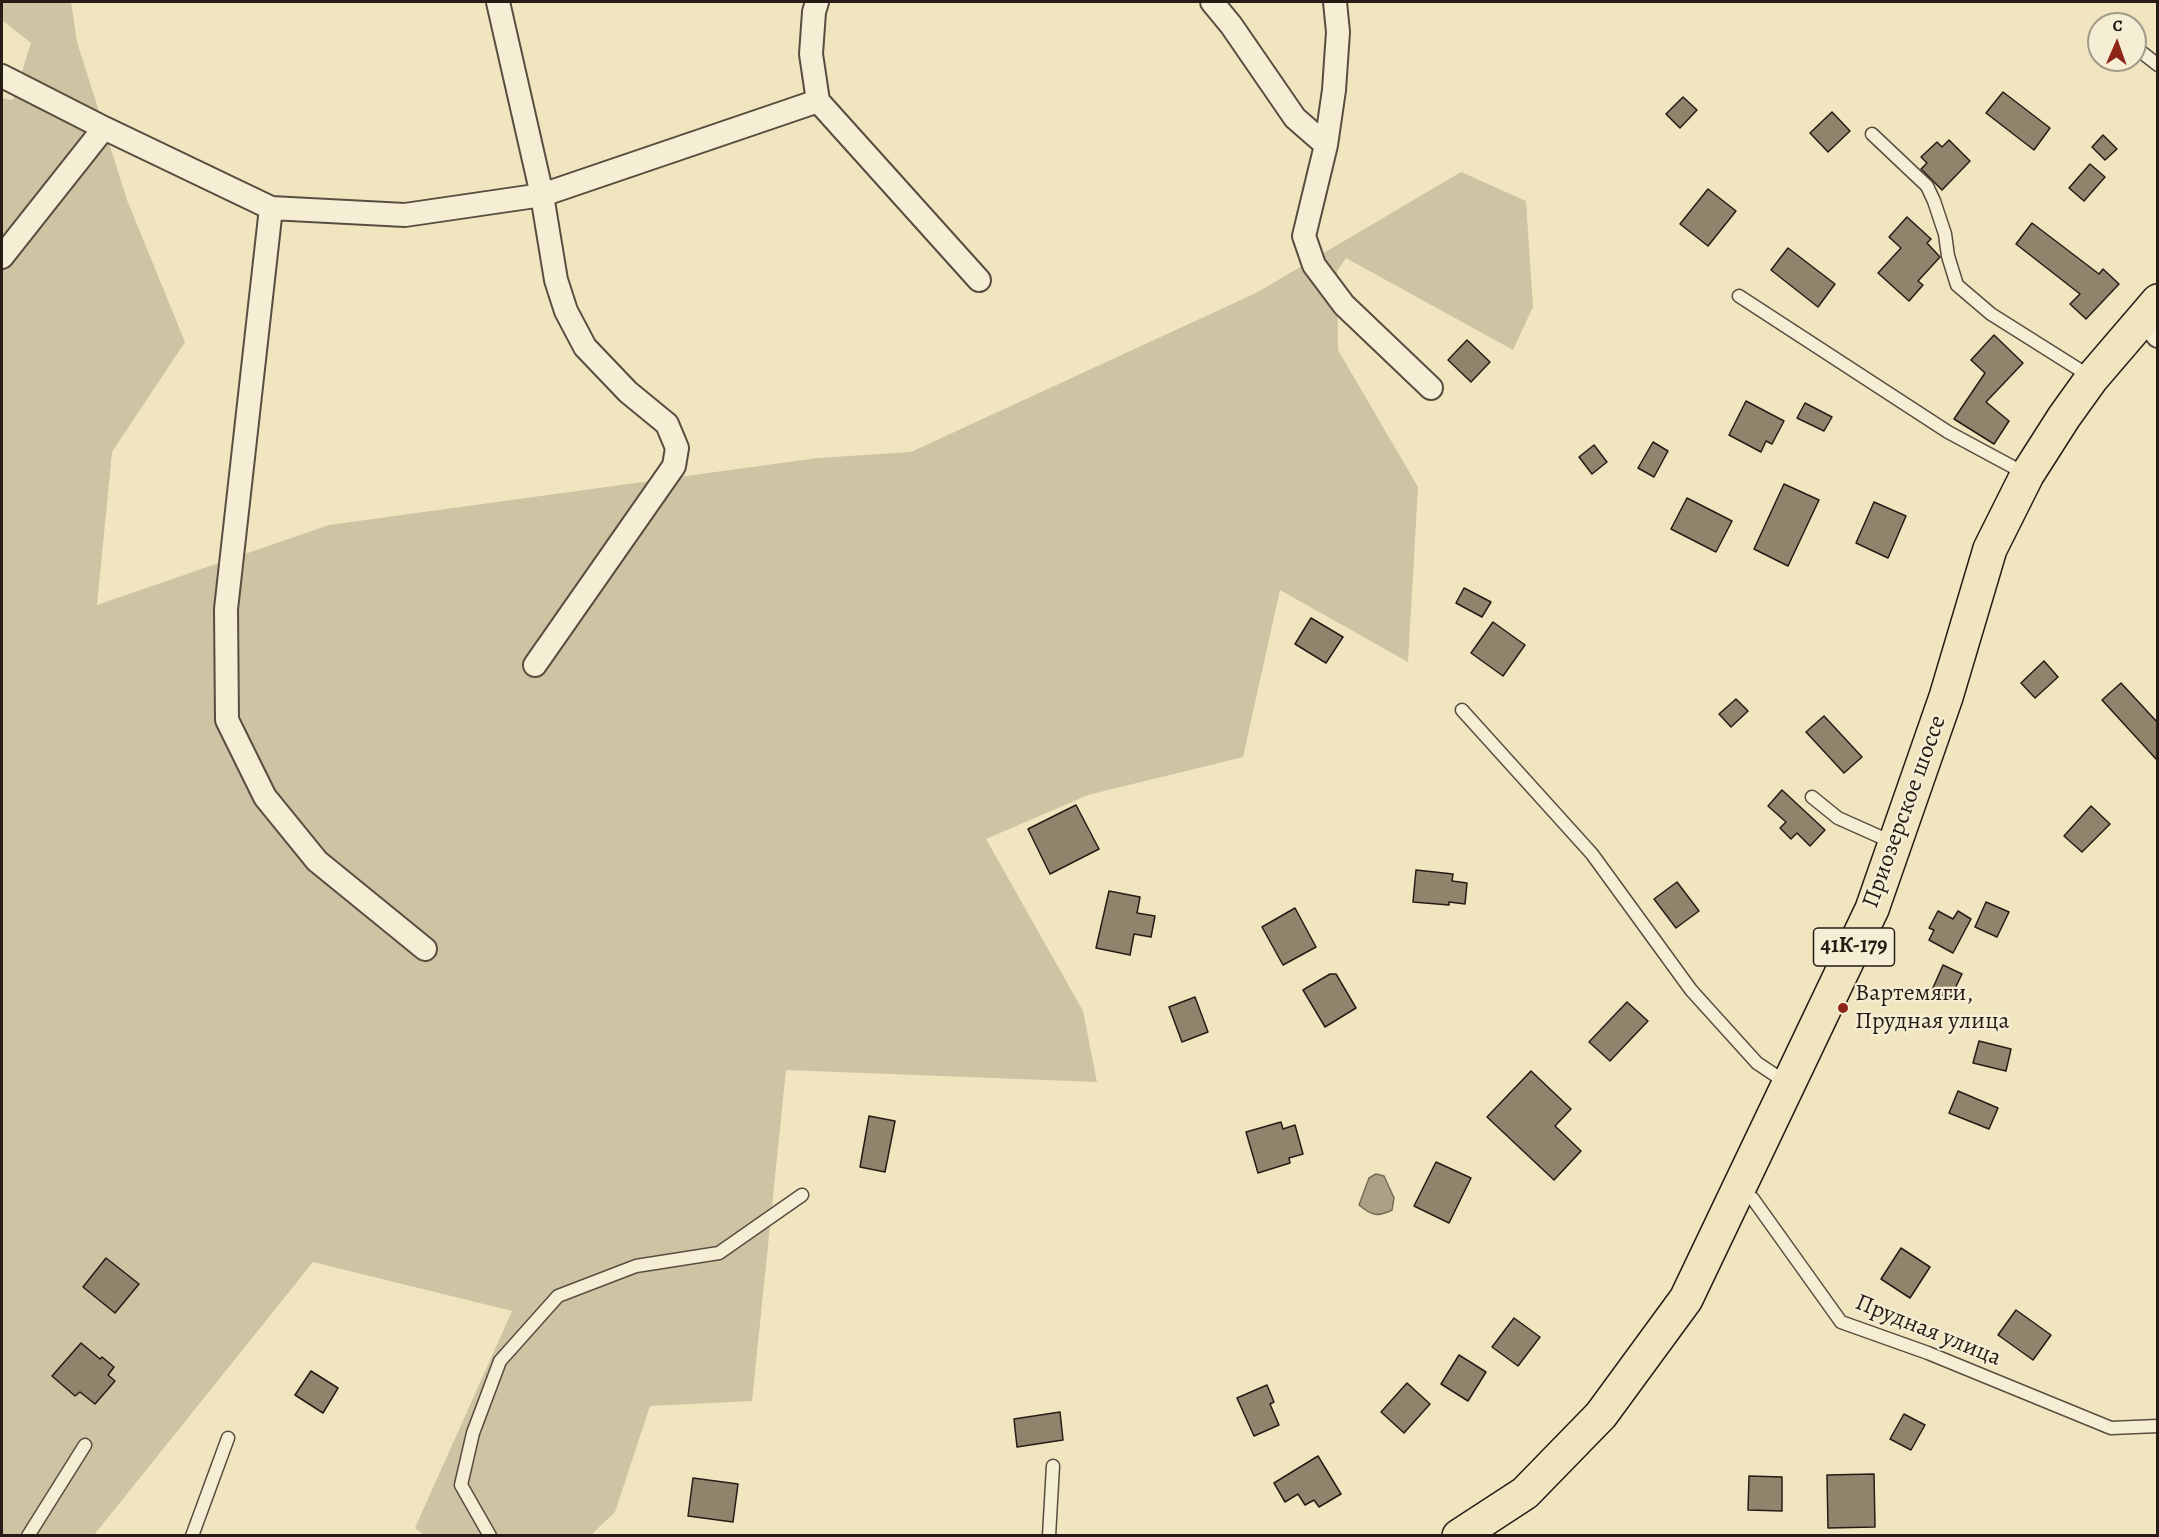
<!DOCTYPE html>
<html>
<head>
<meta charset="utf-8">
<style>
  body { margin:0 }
  #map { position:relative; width:2159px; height:1537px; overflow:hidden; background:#f0e5bf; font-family:Alegreya,serif }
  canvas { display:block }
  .frame { position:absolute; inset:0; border:3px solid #261c15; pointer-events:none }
  .north { position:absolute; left:2087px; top:12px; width:60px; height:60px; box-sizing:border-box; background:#f5eed5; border:2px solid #a29a88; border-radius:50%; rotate:2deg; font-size:16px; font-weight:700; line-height:24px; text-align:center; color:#261c15 }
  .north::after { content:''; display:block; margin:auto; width:21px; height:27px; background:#8f2418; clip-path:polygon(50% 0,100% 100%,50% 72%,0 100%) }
</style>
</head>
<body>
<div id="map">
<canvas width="2159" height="1537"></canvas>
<div class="frame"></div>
<div class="north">С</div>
</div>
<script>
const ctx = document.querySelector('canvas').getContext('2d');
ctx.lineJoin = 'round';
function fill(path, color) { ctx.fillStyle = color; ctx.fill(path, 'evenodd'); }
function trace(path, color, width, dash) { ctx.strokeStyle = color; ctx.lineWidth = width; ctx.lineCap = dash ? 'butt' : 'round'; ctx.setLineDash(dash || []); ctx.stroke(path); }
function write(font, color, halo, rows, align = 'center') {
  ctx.font = font + ' Alegreya,serif'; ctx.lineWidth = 4.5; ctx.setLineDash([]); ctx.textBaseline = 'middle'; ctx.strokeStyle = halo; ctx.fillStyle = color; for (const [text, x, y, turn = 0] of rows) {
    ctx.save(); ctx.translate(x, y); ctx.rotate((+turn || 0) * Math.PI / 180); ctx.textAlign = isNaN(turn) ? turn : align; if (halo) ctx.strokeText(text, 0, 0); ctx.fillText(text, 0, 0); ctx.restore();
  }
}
const green = new Path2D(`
  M2 2H71L77 42 127 200 185 342 112 452 97 605 329 525 818 458 911 452 1256 293 1461 172 1526 201 1533 307 1513 350 1346 258 1337 271 1338 350 1418 487 1408 662 1280 590 1243 757 1088 795 986 839 1083 1011 1097 1082 786 1070 752 1401 650 1406 615 1512 591 1535 425 1536 415 1528 512 1311 313 1262 94 1535H2V98L13 100 31 43 2 20Z`);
const water = new Path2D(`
  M1376 1174 1384 1176 1394 1198 1392 1210C1378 1217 1372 1216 1359 1205L1369 1178Z`);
const building = new Path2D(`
  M2003 92 2050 128 2034 150 1986 113Z
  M1683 97 1697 110 1680 128 1666 114Z
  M1832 112 1850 131 1828 152 1810 133Z
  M2103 135 2117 149 2105 160 2092 147Z
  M1949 140 1970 161 1942 190 1921 169 1927 163 1921 157 1937 142 1942 147Z
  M2090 164 2105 177 2084 201 2069 188Z
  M1708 189 1736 211 1708 246 1680 224Z
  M1907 217 1931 239 1927 243 1940 257 1918 281 1923 285 1909 301 1878 273 1901 248 1889 237Z
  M2032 223 2099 274 2103 269 2119 284 2086 319 2070 304 2080 294 2016 244Z
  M1788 248 1835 284 1818 307 1771 270Z
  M1994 335 2023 363 1986 402 2009 421 1994 444 1954 419 1985 373 1971 360Z
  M1467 340 1490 362 1471 382 1448 360Z
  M1746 401 1784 421 1772 444 1766 441 1761 452 1729 435Z
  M1805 403 1832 417 1824 431 1797 418Z
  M1653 442 1668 451 1654 477 1638 468Z
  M1594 445 1607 462 1592 474 1579 457Z
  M1784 484 1819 500 1788 566 1754 549Z
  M1687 498 1732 521 1716 552 1671 529Z
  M1874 502 1906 516 1888 558 1856 543Z
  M1464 588 1491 602 1482 617 1456 603Z
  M1311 618 1343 637 1326 663 1295 644Z
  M1493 622 1525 645 1503 676 1471 653Z
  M2044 661 2058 677 2035 698 2021 683Z
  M2121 683 2157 722V760L2102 700Z
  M1736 699 1748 711 1731 727 1719 714Z
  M1824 716 1862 757 1844 773 1806 732Z
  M1782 790 1825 830 1810 846 1797 833 1791 839 1780 828 1786 822 1768 806Z
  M1076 805 1099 849 1050 874 1028 829Z
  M2091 806 2110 824 2082 852 2064 836Z
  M1416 870 1453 874 1452 881 1467 883 1465 904 1449 902V905L1413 902Z
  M1677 882 1699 911 1676 928 1654 899Z
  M1109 891 1140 897 1137 913 1155 916 1151 937 1134 934 1130 955 1096 948Z
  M1986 902 2009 912 1997 937 1975 927Z
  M1295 908 1316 947 1283 965 1262 927Z
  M1938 911 1953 919 1958 911 1971 919 1953 953 1929 940 1934 930 1929 928Z
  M1943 965 1962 974 1950 999 1932 990Z
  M1330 974H1336L1356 1008 1325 1027 1303 990Z
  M1195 997 1208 1032 1182 1042 1169 1007Z
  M1627 1002 1648 1021 1610 1061 1589 1042Z
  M1979 1041 2011 1049 2006 1071 1973 1063Z
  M1531 1071 1571 1109 1555 1126 1581 1151 1554 1180 1487 1117Z
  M1958 1091 1998 1108 1989 1129 1949 1113Z
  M869 1116 895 1121 885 1172 860 1167Z
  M1281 1122 1283 1129 1295 1125 1303 1154 1289 1158 1290 1163 1258 1173 1246 1132Z
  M1436 1162 1471 1178 1449 1223 1414 1206Z
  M1901 1248 1930 1267 1910 1298 1881 1279Z
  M106 1258 139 1284 115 1313 83 1287Z
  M2016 1310 2051 1335 2033 1360 1998 1335Z
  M1514 1318 1540 1337 1518 1366 1492 1347Z
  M81 1343 100 1359 102 1357 114 1367 108 1375 115 1381 95 1404 80 1392 75 1396 52 1376Z
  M1459 1355 1486 1372 1468 1401 1441 1384Z
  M311 1371 338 1388 323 1413 295 1395Z
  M1407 1383 1430 1404 1404 1433 1381 1412Z
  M1267 1385 1274 1402 1270 1404 1279 1425 1254 1436 1237 1398Z
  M1060 1412 1063 1440 1017 1447 1014 1419Z
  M1904 1414 1925 1425 1911 1450 1890 1439Z
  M1318 1456 1341 1494 1319 1507 1314 1500 1305 1505 1298 1494 1285 1502 1274 1483Z
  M1874 1474 1875 1527 1828 1528 1827 1475Z
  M1749 1476 1782 1477V1511L1748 1510Z
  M693 1478 738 1484 733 1522 688 1516Z`);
const service = new Path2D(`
  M2135 47 2158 65
  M1872 134 1927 186 1934 201 1945 234 1948 256 1957 285 1991 314 2091 377
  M1739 296 1948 432 2026 474
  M1462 710 1592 854 1691 990 1757 1063 1787 1083
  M1812 797 1838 818 1894 843
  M1741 1188 1753 1199 1841 1322 1928 1353 2111 1428 2158 1426
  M28 1536 85 1445
  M192 1536 228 1438
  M490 1536 461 1485 473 1433 500 1361 558 1296 636 1266 719 1253 802 1195
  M1049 1536 1053 1466`);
const minor = new Path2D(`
  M498 2 542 195 556 280 566 311 585 347 628 392 667 424 677 448 674 466 535 665
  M817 2 814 12 811 54 818 101 979 280
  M1212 2 1231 25 1295 118 1326 145
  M1335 2 1338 32 1334 90 1326 145 1304 236 1314 265 1344 305 1431 388
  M2 76 104 128 271 208 405 215 542 195 818 101
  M271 208 226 609 227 720 265 797 317 861 425 949
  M2 257 104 128
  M2143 317 2158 336`);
const primary = new Path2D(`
  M1459 1536 1525 1493 1601 1415 1686 1299 1872 909 1946 697 1990 549 2027 475 2064 417 2092 378 2158 301`);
const markers = [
  [1843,1008,6,"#8f2418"]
];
const shields = [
  [1854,947,81]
];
const shieldNames = [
  ["41К-179",1854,947]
];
const streetNames = [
  ["Приозерское шоссе",1905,812,-70],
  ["Прудная улица",1928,1331,22]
];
const poiNames = [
  ["Вартемяги,",1855,994],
  ["Прудная улица",1855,1022]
];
fill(green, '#cec3a2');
fill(water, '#aba185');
trace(water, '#766c58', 1.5);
fill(building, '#8f856d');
trace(building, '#261c15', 1.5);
trace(service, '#584e40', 15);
trace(minor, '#584e40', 26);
trace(primary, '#261c15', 36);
trace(service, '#f5eed5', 12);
trace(minor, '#f5eed5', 22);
trace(primary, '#f0e5bf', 33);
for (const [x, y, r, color] of markers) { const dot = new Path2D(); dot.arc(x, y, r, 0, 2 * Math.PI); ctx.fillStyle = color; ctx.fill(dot); trace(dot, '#f5eed5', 2); }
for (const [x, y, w] of shields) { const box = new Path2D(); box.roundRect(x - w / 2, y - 19, w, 38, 4.5); ctx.fillStyle = '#f5eed5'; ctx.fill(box); trace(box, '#261c15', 1.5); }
write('bold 22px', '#261c15', null, shieldNames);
write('24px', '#261c15', '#f5eed5', streetNames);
write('24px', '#261c15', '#f5eed5', poiNames, 'left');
</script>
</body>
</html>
